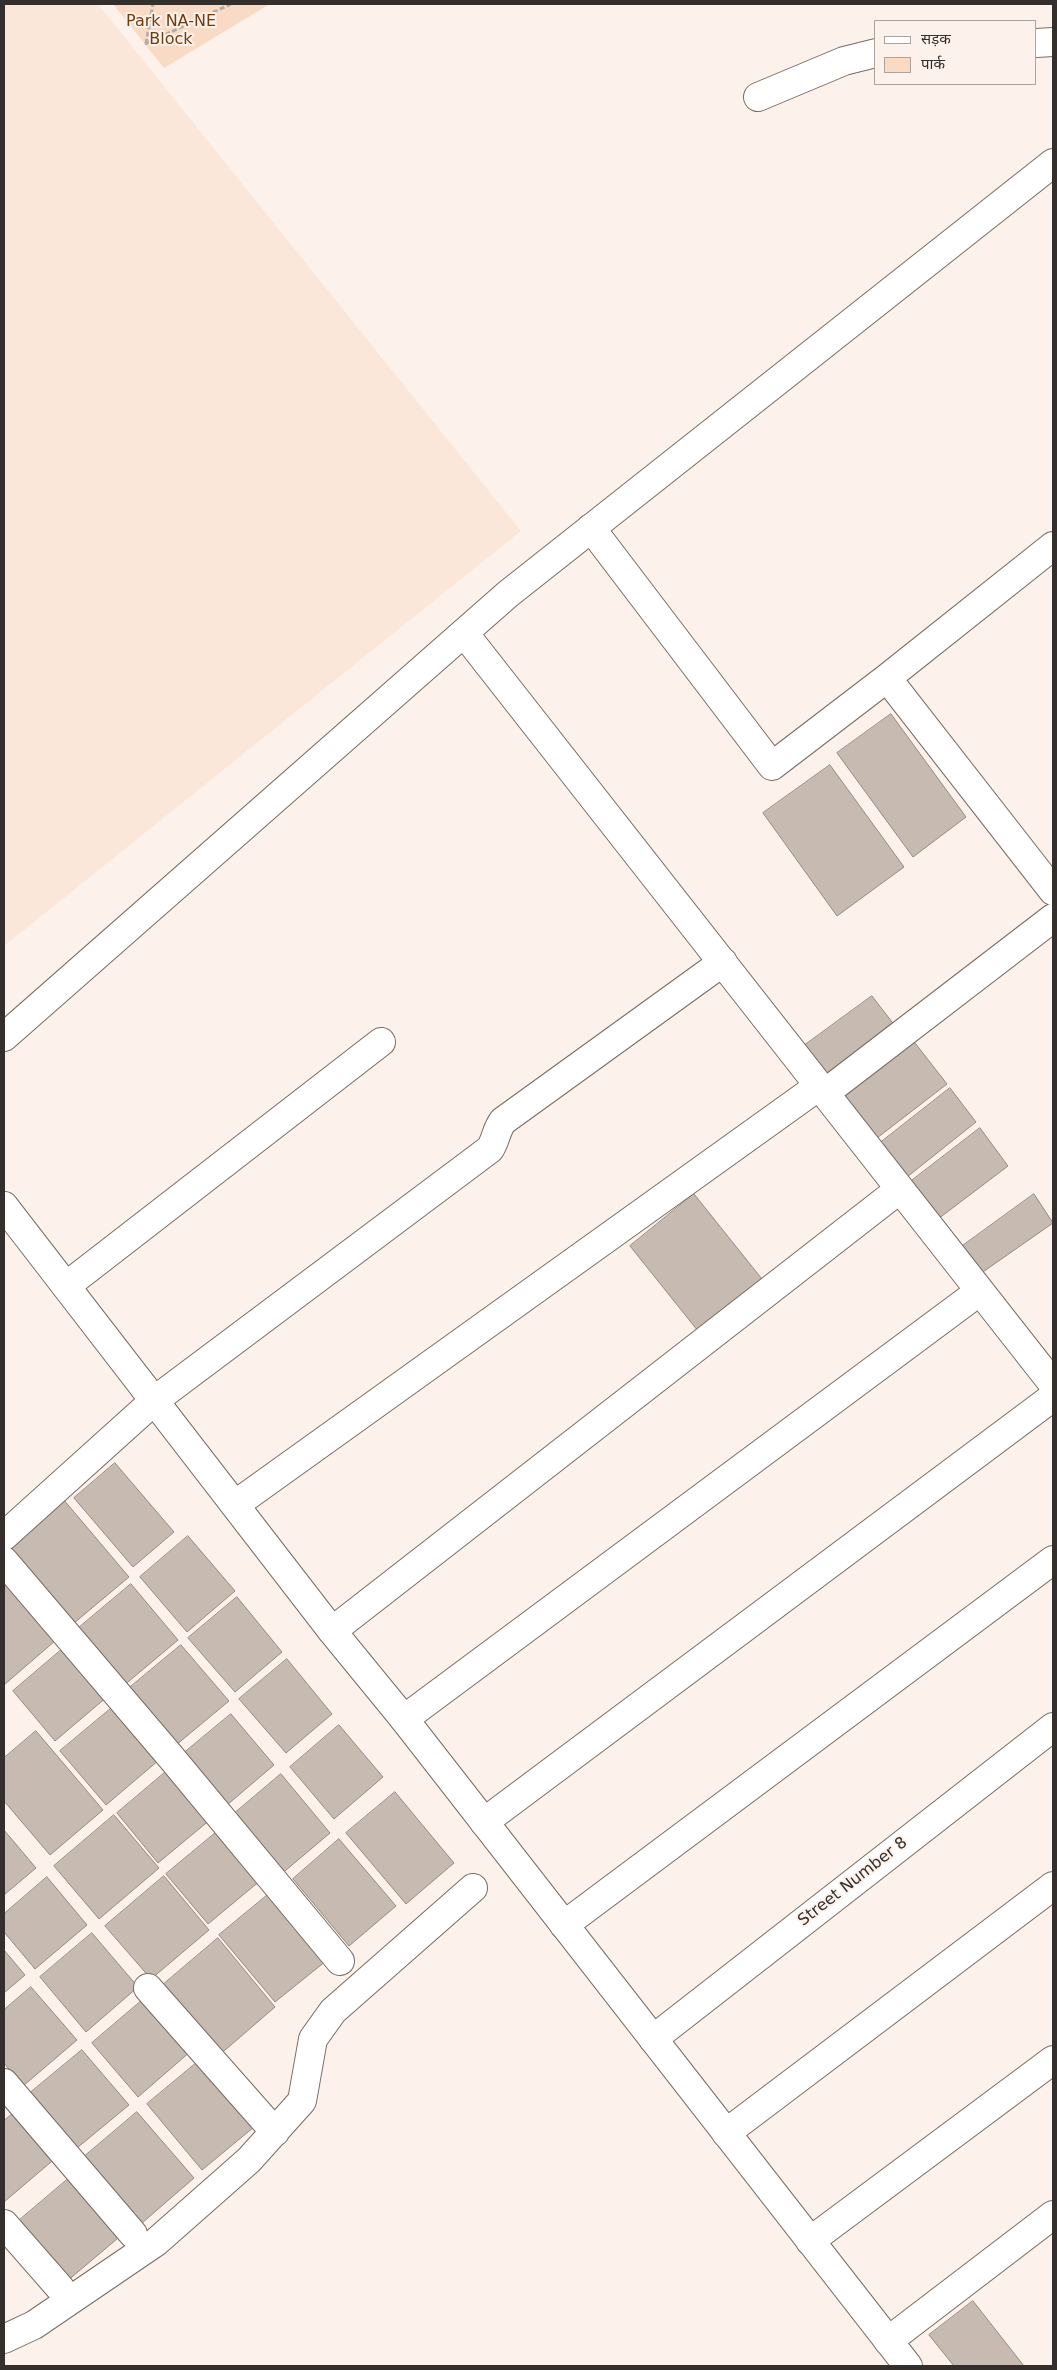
<!DOCTYPE html>
<html>
<head>
<meta charset="utf-8">
<style>
  body { margin:0 }
  #map { position:relative; width:1057px; height:2370px; overflow:hidden; background:#fdf2eb; font-family:"DejaVu Sans","Noto Sans Devanagari",sans-serif }
  canvas { display:block }
  .frame { position:absolute; inset:0; border:5px solid #342f2c; pointer-events:none }
  .legend { position:absolute; left:874px; top:20px; width:162px; height:65px; box-sizing:border-box; background:#fdf2eb; border:1px solid #ada49f; margin:0; padding:6px 9px; list-style:none; font-size:15px; color:#342f2c }
  .legend li { display:flex; align-items:center; gap:10px; height:25px }
  .legend b { width:25px; border:1px solid #ada49f }
</style>
</head>
<body>
<div id="map">
<canvas width="1057" height="2370"></canvas>
<div class="frame"></div>
<ul class="legend">
<li><b style="height:6px;background:#fff"></b>सड़क</li>
<li><b style="height:14px;background:#f9dac5"></b>पार्क</li>
</ul>
</div>
<script>
const ctx = document.querySelector('canvas').getContext('2d');
ctx.lineJoin = 'round';
function fill(path, color) { ctx.fillStyle = color; ctx.fill(path, 'evenodd'); }
function trace(path, color, width, dash) { ctx.strokeStyle = color; ctx.lineWidth = width; ctx.lineCap = dash ? 'butt' : 'round'; ctx.setLineDash(dash || []); ctx.stroke(path); }
function write(font, color, halo, rows, align = 'center') {
  ctx.font = font + ' "DejaVu Sans",sans-serif'; ctx.lineWidth = 4; ctx.setLineDash([]); ctx.textBaseline = 'middle'; ctx.strokeStyle = halo; ctx.fillStyle = color; for (const [text, x, y, turn = 0] of rows) {
    ctx.save(); ctx.translate(x, y); ctx.rotate((+turn || 0) * Math.PI / 180); ctx.textAlign = isNaN(turn) ? turn : align; if (halo) ctx.strokeText(text, 0, 0); ctx.fillText(text, 0, 0); ctx.restore();
  }
}
const built = new Path2D(`
  M4 4H98L521 531 4 946Z`);
const green = new Path2D(`
  M113 4H270L164 68Z`);
const building = new Path2D(`
  M891 714 966 817 913 857 837 753Z
  M830 765 904 867 837 916 763 813Z
  M872 996 899 1031 831 1081 805 1045Z
  M908 1034 947 1084 877 1138 838 1087Z
  M950 1088 976 1122 907 1177 880 1143Z
  M980 1128 1008 1166 938 1219 910 1182Z
  M694 1194 766 1284 702 1336 630 1246Z
  M1034 1194 1053 1223 980 1274 961 1247Z
  M115 1463 174 1532 133 1567 74 1498Z
  M63 1499 129 1577 74 1623 9 1545Z
  M188 1536 235 1591 187 1632 140 1577Z
  M4 1579 56 1640 4 1685Z
  M131 1584 178 1640 122 1687 75 1631Z
  M237 1597 282 1652 235 1692 188 1638Z
  M181 1645 229 1701 176 1745 128 1689Z
  M66 1646 108 1696 55 1741 13 1691Z
  M287 1659 332 1714 286 1753 239 1699Z
  M114 1706 159 1760 106 1805 60 1751Z
  M231 1714 274 1765 227 1805 184 1753Z
  M339 1725 383 1777 334 1819 290 1767Z
  M36 1731 103 1810 50 1855 4 1801V1758Z
  M168 1770 211 1819 158 1863 117 1813Z
  M281 1774 330 1833 279 1876 229 1818Z
  M395 1792 454 1863 406 1904 346 1833Z
  M114 1815 159 1868 99 1919 54 1866Z
  M4 1830 36 1868 4 1895Z
  M219 1830 261 1880 208 1924 166 1874Z
  M339 1839 396 1906 349 1946 293 1879Z
  M164 1876 209 1930 151 1979 105 1926Z
  M47 1877 87 1925 35 1969 4 1932V1914Z
  M270 1893 326 1961 275 2002 219 1935Z
  M92 1933 138 1987 86 2032 40 1977Z
  M218 1938 275 2007 217 2057 158 1989Z
  M4 1950 25 1975 4 1993Z
  M31 1987 77 2040 23 2086 4 2063V2010Z
  M146 1997 191 2051 138 2097 92 2043Z
  M82 2050 129 2105 77 2148 30 2093Z
  M200 2060 254 2127 202 2170 147 2104Z
  M18 2109 58 2156 4 2202V2121Z
  M137 2112 194 2178 142 2223 85 2156Z
  M74 2174 124 2233 66 2282 16 2223Z
  M973 2301 1024 2366H954L929 2335Z`);
const path = new Path2D(`
  M145 44 231 4
  M146 44 153 4`);
const street = new Path2D(`
  M1036 43 1053 42
  M758 97 844 61 876 53
  M591 528 772 766 887 678 1053 546
  M464 633 1053 1384
  M887 678 1053 891
  M825 1093 1053 918
  M66 1286 381 1042
  M236 1504 819 1086
  M4 1536 155 1400 490 1149C496 1140 496 1130 503 1121L723 962
  M4 1561 170 1756 340 1961
  M332 1631 900 1189
  M404 1719 980 1291
  M484 1822 1053 1397
  M564 1925 1053 1560
  M148 1988 275 2132
  M653 2039 1053 1727
  M4 2083 133 2234
  M726 2133 1053 1886
  M4 2224 60 2288
  M810 2241 1053 2060
  M4 2339 34 2325 156 2242 249 2160 302 2101 313 2039 333 2011 473 1888
  M888 2341 1053 2215`);
const secondary = new Path2D(`
  M4 1037 508 594 1053 163
  M4 1206 332 1631 404 1719 908 2366`);
const parkNames = [
  ["Park NA-NE",171,22],
  ["Block",171,40]
];
const streetNames = [
  ["Street Number 8",853,1882,-38]
];
fill(built, '#fbe7d9');
fill(green, '#f9dac5');
fill(building, '#c7bab1');
trace(building, '#958980', 1);
trace(street, '#786c64', 30);
trace(secondary, '#786c64', 30);
trace(path, '#b3aaa4', 3, [5, 2.5]);
trace(street, '#fff', 28);
trace(secondary, '#fff', 28);
write('16px', '#6f3c10', '#fdf2eb', parkNames);
write('16px', '#342f2c', '#fdf2eb', streetNames);
</script>
</body>
</html>
